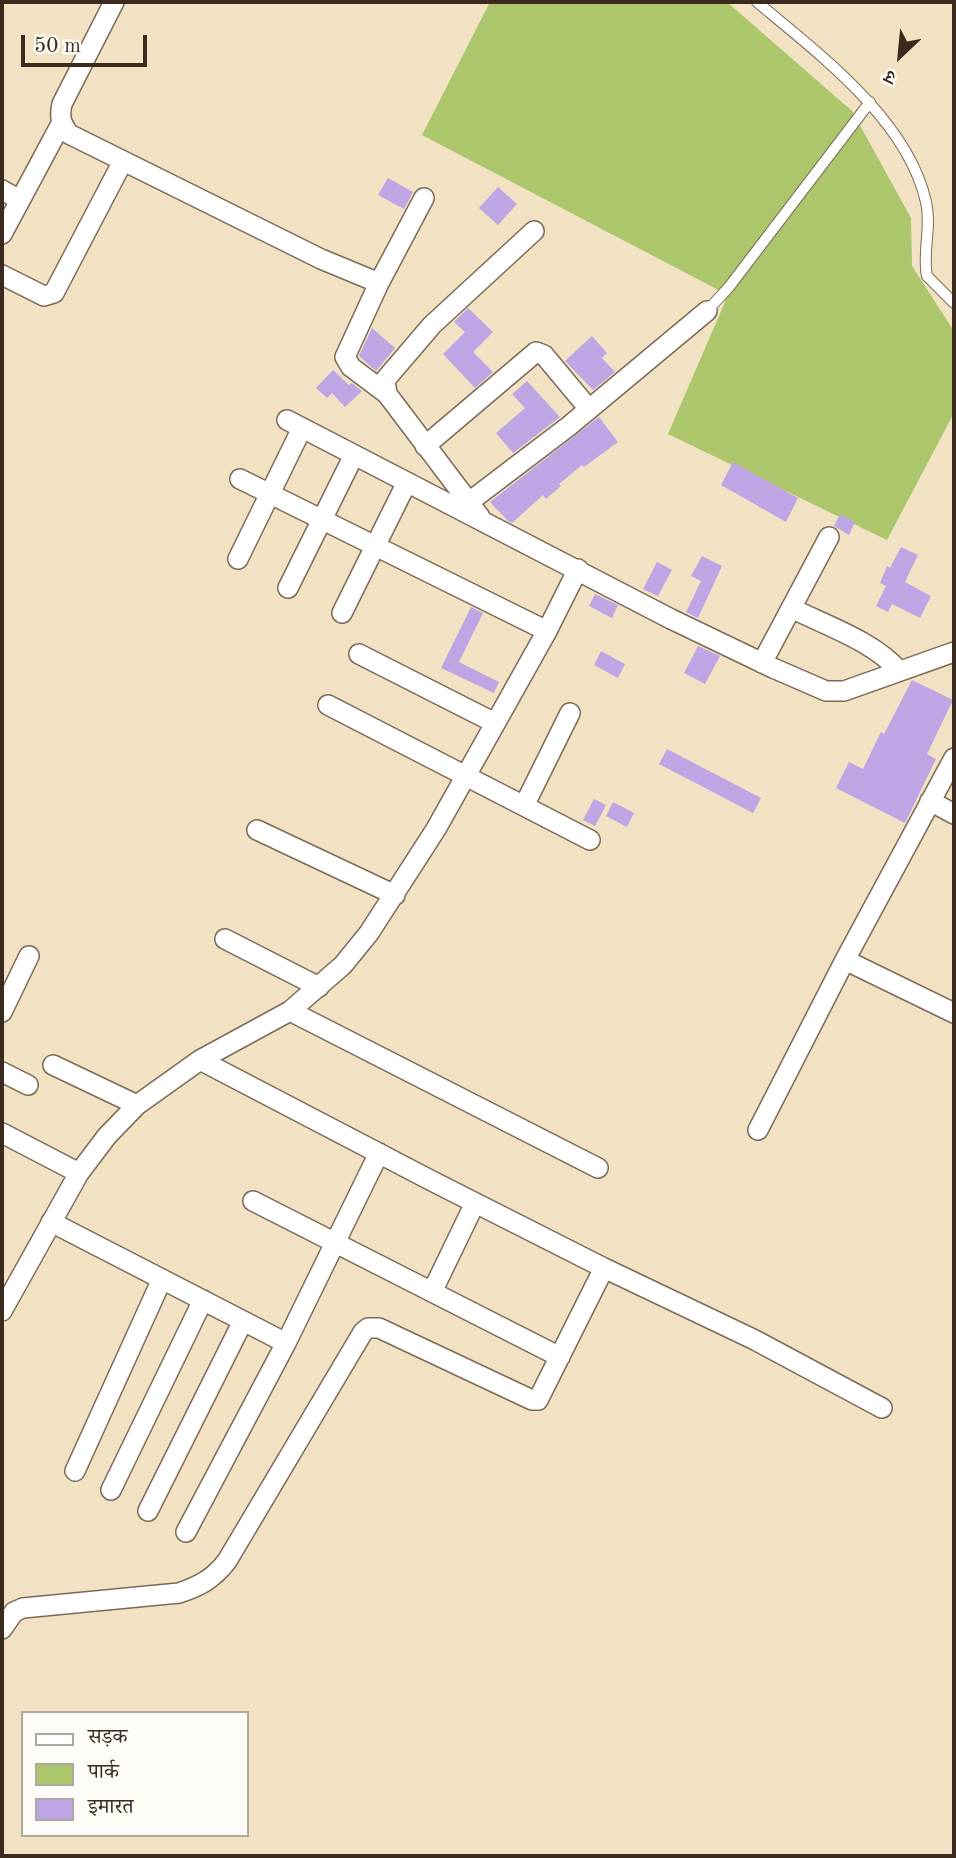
<!DOCTYPE html>
<html>
<head>
<meta charset="utf-8">
<style>
  body { margin:0 }
  #map { position:relative; width:956px; height:1858px; overflow:hidden; background:#f1e2c4; font-family:"Old Standard TT","Noto Serif Devanagari",serif }
  canvas { display:block }
  .frame { position:absolute; inset:0; border:4px solid #3b2a1e; pointer-events:none }
  .legend { position:absolute; left:21px; top:1711px; width:228px; height:126px; box-sizing:border-box; background:#fdfcf7; border:2px solid #afa8a0; margin:0; padding:9px 12px; list-style:none; font-size:21px; color:#3b2a1e }
  .legend li { display:flex; align-items:center; gap:14px; height:35px }
  .legend b { width:35px; border:2px solid #afa8a0 }
  .north { position:absolute; left:865px; top:21px; width:70px; height:70px; -webkit-text-stroke:5px #fdfcf7; paint-order:stroke; rotate:206deg; font-size:19px; font-weight:700; line-height:28px; text-align:center; color:#3b2a1e }
  .north::after { content:''; display:block; margin:auto; width:24px; height:32px; background:#3b2a1e; clip-path:polygon(50% 0,100% 100%,50% 72%,0 100%) }
  .scale { position:absolute; left:21px; top:35px; width:126px; height:32px; box-sizing:border-box; border:4px solid #3b2a1e; border-top:0; padding-left:9px; font-size:21px; line-height:24px; white-space:nowrap; color:#3b2a1e; -webkit-text-stroke:5px #fdfcf7; paint-order:stroke }
</style>
</head>
<body>
<div id="map">
<canvas width="956" height="1858"></canvas>
<div class="frame"></div>
<ul class="legend">
<li><b style="height:9px;background:#fff"></b>सड़क</li>
<li><b style="height:19px;background:#acc66b"></b>पार्क</li>
<li><b style="height:19px;background:#bda6e3"></b>इमारत</li>
</ul>
<div class="north">उ</div>
<div class="scale">50 m</div>
</div>
<script>
const ctx = document.querySelector('canvas').getContext('2d');
ctx.lineJoin = 'round';
function fill(path, color) { ctx.fillStyle = color; ctx.fill(path, 'evenodd'); }
function trace(path, color, width, dash) { ctx.strokeStyle = color; ctx.lineWidth = width; ctx.lineCap = dash ? 'butt' : 'round'; ctx.setLineDash(dash || []); ctx.stroke(path); }
const green = new Path2D(`
  M490 2H727L852 111 911 218 912 266 954 331V413L887 540 668 434 728 295 422 135Z`);
const building = new Path2D(`
  M388 178 413 192 404 209 378 195Z
  M498 187 517 204 498 225 479 208Z
  M468 308 493 332 473 352 493 372 475 388 443 354 465 332 454 322Z
  M372 328 395 348 376 371 359 356Z
  M592 336 607 353 602 358 615 372 593 390 565 361Z
  M333 370 349 385 352 383 362 391 345 407 332 393 327 398 316 388Z
  M527 381 560 417 513 453 496 433 525 408 512 394Z
  M599 417 618 442 584 467 582 465 559 484 561 486 546 499 543 495 512 523 508 521 490 502Z
  M733 462 798 498 786 522 721 485Z
  M840 514 855 522 849 535 834 526Z
  M901 547 918 555 905 582 931 596 920 618 892 604 888 612 876 606 886 586 880 583 887 566 890 568Z
  M702 556 722 566 698 618 686 612 701 581 691 576Z
  M657 562 672 570 658 596 643 589Z
  M595 594 618 605 612 618 589 606Z
  M471 607 483 613 459 662 499 682 494 693 441 668Z
  M698 646 720 656 705 684 684 673Z
  M601 651 625 664 618 678 594 665Z
  M912 680 953 700 927 754 936 759 905 823 836 788 849 762 863 769 881 732 884 734Z
  M667 749 761 798 753 813 659 764Z
  M594 799 606 805 595 826 583 820Z
  M613 802 634 813 627 827 606 816Z`);
const service = new Path2D(`
  M757 2C819 54 908 120 926 202 932 227 922 252 927 276L954 303
  M707 311 729 287 870 102`);
const minor = new Path2D(`
  M114 2 62 104C59 117 61 123 69 134L321 259 379 283
  M2 190 20 200
  M2 234 61 124
  M2 275 44 296 54 293 123 161
  M387 394 351 367 345 357 379 283 424 198
  M287 420 671 619 773 668 826 691H844L954 652
  M425 446 536 352 544 355 589 409
  M240 479 547 631
  M469 502 569 426 707 311
  M480 517 387 394 385 380 432 325 534 231
  M238 559 302 428
  M288 588 354 455
  M791 608C825 625 875 642 899 671
  M342 613 407 482
  M359 654 495 723
  M762 663 829 537
  M328 705 590 840
  M930 801 954 814
  M524 806 570 713
  M257 830 395 895
  M225 939 319 987
  M845 960 954 1013
  M290 1011 598 1168
  M2 1012 29 956
  M200 1060 432 1181 604 1268 755 1340 882 1408
  M53 1065 137 1105
  M2 1072 28 1085
  M758 1130 845 960 954 758
  M2 1133 79 1173
  M253 1201 560 1357
  M51 1222 286 1343
  M432 1292 475 1203
  M2 1311 79 1173 107 1136 137 1105 200 1060 290 1011 343 965 369 933 436 829 547 631 578 569
  M75 1471 162 1279
  M111 1490 203 1300
  M148 1511 243 1321
  M186 1532 286 1343 379 1153
  M2 1629 14 1612 23 1608 179 1593C200 1586 213 1579 227 1561L363 1332 368 1328H379L532 1400H538L604 1268`);
fill(green, '#acc66b');
fill(building, '#bda6e3');
trace(service, '#7b6a58', 12);
trace(minor, '#7b6a58', 22);
trace(service, '#fff', 10);
trace(minor, '#fff', 19);
</script>
</body>
</html>
